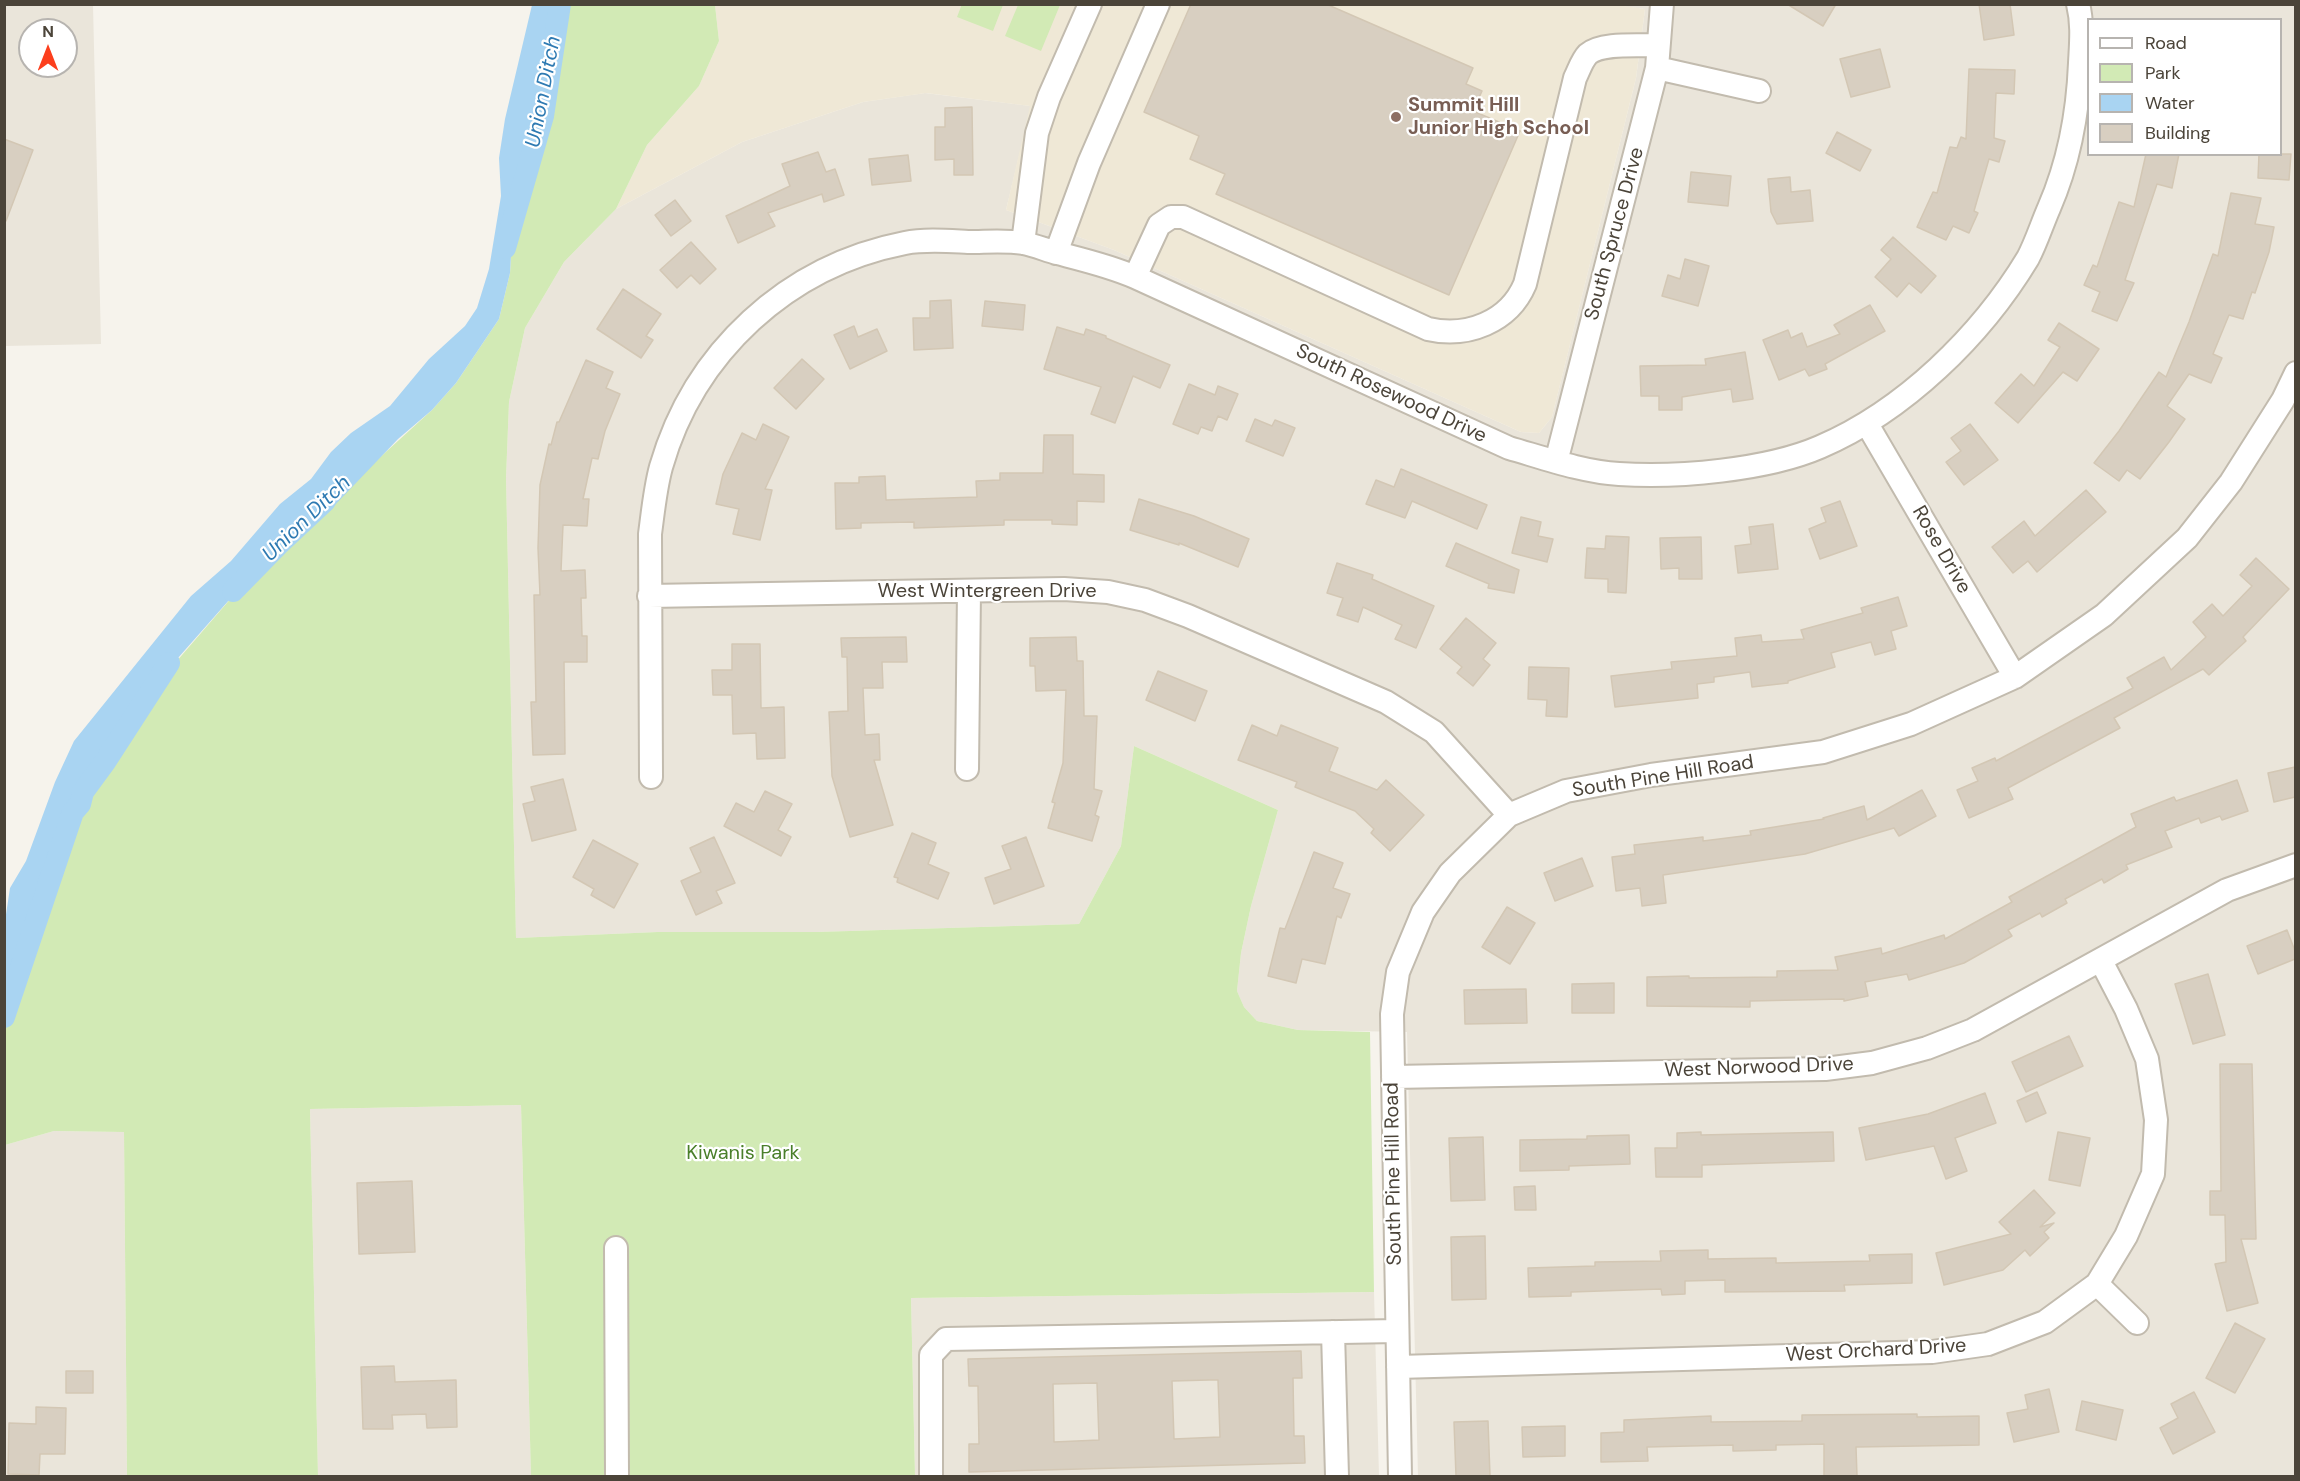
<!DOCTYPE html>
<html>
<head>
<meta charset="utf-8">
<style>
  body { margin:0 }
  #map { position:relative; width:2300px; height:1481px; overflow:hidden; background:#f6f3ec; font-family:"DM Sans",sans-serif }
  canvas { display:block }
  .frame { position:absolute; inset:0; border:6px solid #4b4439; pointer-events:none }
  .legend { position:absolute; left:2087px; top:18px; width:195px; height:138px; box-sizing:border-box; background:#fff; border:2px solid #b7b4b0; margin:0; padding:8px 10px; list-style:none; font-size:18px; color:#4b4439 }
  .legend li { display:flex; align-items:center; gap:12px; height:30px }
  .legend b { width:30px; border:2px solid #b7b4b0 }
  .north { position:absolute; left:18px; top:18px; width:60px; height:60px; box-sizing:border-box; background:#fff; border:2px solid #b7b4b0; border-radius:50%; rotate:0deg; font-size:16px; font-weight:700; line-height:24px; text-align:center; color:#4b4439 }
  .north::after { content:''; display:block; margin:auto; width:21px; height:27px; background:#fc3f1d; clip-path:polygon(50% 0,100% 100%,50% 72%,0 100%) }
</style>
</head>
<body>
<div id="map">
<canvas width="2300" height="1481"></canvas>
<div class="frame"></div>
<ul class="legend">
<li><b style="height:8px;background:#fff"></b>Road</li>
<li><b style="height:16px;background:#d2eab5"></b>Park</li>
<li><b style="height:16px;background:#a9d4f2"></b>Water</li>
<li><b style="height:16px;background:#d8cfc1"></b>Building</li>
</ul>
<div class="north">N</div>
</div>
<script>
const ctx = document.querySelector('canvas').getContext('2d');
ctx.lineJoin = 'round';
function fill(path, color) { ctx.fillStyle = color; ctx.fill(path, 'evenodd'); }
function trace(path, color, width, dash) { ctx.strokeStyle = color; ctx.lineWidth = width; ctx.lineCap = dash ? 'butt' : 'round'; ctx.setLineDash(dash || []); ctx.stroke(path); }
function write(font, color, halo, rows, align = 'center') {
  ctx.font = font + ' "DM Sans",sans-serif'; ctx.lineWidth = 4.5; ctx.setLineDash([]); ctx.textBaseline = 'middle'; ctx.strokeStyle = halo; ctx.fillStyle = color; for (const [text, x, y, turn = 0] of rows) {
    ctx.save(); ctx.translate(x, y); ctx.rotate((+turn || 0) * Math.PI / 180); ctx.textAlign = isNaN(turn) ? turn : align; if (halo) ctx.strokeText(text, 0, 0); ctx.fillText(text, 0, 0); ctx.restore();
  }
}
const residential = new Path2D(`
  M4 5H93L101 344 5 346ZM30 30H66V66H30Z
  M1611 5H2295V1476H1418L1407 1032 1298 1030 1257 1021 1244 1007 1237 991 1241 953 1251 906 1278 810 1134 746 1121 846 1079 924 817 932H658L516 938 506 478 509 402 525 328 564 262 616 209 742 142 863 102 925 93 1031 106 1006 210 1114 250 1521 432 1539 433 1552 417 1636 78 1645 9ZM2088 20H2280V154H2088Z
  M521 1105 531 1476H318L310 1109Z
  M54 1131 124 1132 127 1476H5V1145Z
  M1374 1292 1379 1476H915L911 1298Z`);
const education = new Path2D(`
  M1611 4 1645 9 1636 78 1552 417 1539 433 1521 432 1114 250 1006 210 1030 106 926 93 863 102 742 142 616 209 647 145 699 86 719 41 715 5Z`);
const green = new Path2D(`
  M962 4H1003V5L993 31 957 17Z
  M566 5H715L719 41 699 86 647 145 616 209 564 262 525 328 509 402 506 478 516 938 658 932H817L1079 924 1121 846 1134 746 1278 810 1251 906 1241 953 1237 991 1244 1007 1257 1021 1298 1030 1370 1032 1374 1292 911 1298 915 1476H531L521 1105 310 1109 318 1476H127L124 1132 54 1131 5 1145 4 993 31 909 45 882 65 824 84 779 113 735 245 582 273 540 294 526 377 460 432 410 456 383 499 319 510 273 514 204 518 186 552 74Z
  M1018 5H1060L1041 51 1005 36Z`);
const water = new Path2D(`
  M532 5H566L552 74 518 186 514 204 510 273 499 319 456 383 432 410 398 439 335 505 273 540 245 582 170 667 104 746 84 779 65 824 45 882 31 909 5 993V921L10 888 26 861 55 782 74 741 191 596 231 561 280 504 311 479 331 452 351 433 390 406 429 359 465 326 477 308 489 269 501 196 499 158 505 119Z`);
const canal = new Path2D(`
  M505 248 543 116 560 4
  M233 591 278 545 325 501
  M4 1017 73 812 80 804 83 792 105 762 169 663`);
const building = new Path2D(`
  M1191 4H1326L1473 68 1466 84 1482 91 1473 111 1520 131 1449 295 1216 194 1225 174 1190 159 1199 136 1144 112Z
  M1787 4H1836L1823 26Z
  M1979 4H2010L2014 35 1984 40Z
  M1880 49 1890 87 1851 97 1840 59Z
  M1969 69 2015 70 2014 94 1996 93 1994 138 2005 141 1999 162 1989 159 1974 211 1978 213 1969 233 1953 226 1946 240 1917 227 1933 192 1937 193 1950 147 1957 148 1961 137 1966 139Z
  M972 107 973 175H954V159L935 160V127H945V108Z
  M1837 132 1871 150 1860 171 1826 153Z
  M4 139 33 150 6 221H4Z
  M818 152 826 172 835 169 844 195 824 202 822 194 768 213 775 226 738 243 726 216 790 186 782 164Z
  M2146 154H2179L2172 188 2157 184 2125 280 2134 283 2117 321 2092 311 2100 292 2084 285 2093 265 2097 267 2119 202 2134 207Z
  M2259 154H2291L2289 180 2258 178Z
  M908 155 911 181 872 185 869 159Z
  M1691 172 1731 176 1728 206 1688 202Z
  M1790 177 1791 192 1810 190 1813 221 1777 224 1771 212 1768 179Z
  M2231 193 2261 198 2255 224 2274 227 2269 252 2255 293 2252 292 2243 319 2229 315 2213 354 2222 358 2211 383 2189 374 2167 406 2185 419 2169 442 2140 479 2127 470 2119 481 2094 463 2119 431 2159 372 2166 377 2189 322 2213 254 2218 256Z
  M675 200 691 221 671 236 655 215Z
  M1893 237 1936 276 1921 293 1909 283 1897 297 1875 277 1891 259 1881 250Z
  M691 242 716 269 700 284 691 275 677 288 660 270Z
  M1685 259 1709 266 1698 306 1662 296 1668 275 1680 279Z
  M623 289 661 314 646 336 653 340 641 358 597 329Z
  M951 300 953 348 914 350 913 318H930V301Z
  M985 301 1025 305 1023 330 982 326Z
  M1870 305 1885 331 1825 364 1827 369 1809 376 1805 369 1779 380 1763 340 1788 330 1791 338 1802 333 1807 347 1840 334 1834 325Z
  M2059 323 2099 349 2077 381 2063 372 2018 423 1995 403 2021 374 2034 386 2060 347 2048 340Z
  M854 326 858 337 877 329 887 351 850 369 834 335Z
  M1057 327 1084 335 1086 329 1106 336V338L1170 365 1160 388 1133 376 1115 423 1091 414 1101 387 1044 369Z
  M1745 352 1753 399 1733 402 1731 389 1682 397V410H1659V396H1641L1640 366 1706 365 1705 359Z
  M802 359 824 379 796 409 774 388Z
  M586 360 613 372 606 388 620 394 605 431 598 459 592 458 583 499H589L587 526 563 525 561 571 585 570 586 598H581L582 636H587V662H564L565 754 533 755 531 702H536L534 595H540L538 548 540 485 549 444 551 445 557 422H559Z
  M1189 384 1215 395 1218 386 1238 394 1227 420 1218 416 1212 431 1201 427 1198 434 1173 424Z
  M1255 419 1272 426 1275 420 1295 428 1283 456 1246 441Z
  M763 424 789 437 765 489 772 490 760 540 733 534 739 509 716 504 723 474 742 433 756 440Z
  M1970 424 1998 460 1964 485 1946 462 1961 451 1951 438Z
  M1044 435H1073V474L1104 475V502L1077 501V525L1052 524V520H1004V525L914 528V522L861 523V528L836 529 835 483H859V477L885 476 886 500 977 497 976 481 1000 480V473H1043Z
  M1401 469 1487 505 1477 529 1412 501 1405 518 1366 504 1376 480 1394 487Z
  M2086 490 2106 512 2037 572 2028 561 2013 573 1992 547 2024 521 2035 536Z
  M1139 499 1194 516 1249 539 1238 567 1179 543V545L1130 530Z
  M1840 501 1857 546 1820 559 1809 529 1826 522 1821 508Z
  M1521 517 1541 522 1538 536 1553 539 1547 562 1512 553Z
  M1773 524 1778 569 1738 573 1735 546 1751 544 1749 527Z
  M1606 536 1629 537 1626 593 1608 592V579L1585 578 1587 548 1605 549Z
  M1701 537 1702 579H1679V568L1661 569 1660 538Z
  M1456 543 1519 570 1514 593 1488 588 1489 584 1446 566Z
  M2256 558 2289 589 2243 637 2246 641 2209 675 2203 669 2114 718 2120 728 2008 788 2013 799 1969 818 1957 790 1978 781 1972 768 1995 758 1996 761 2133 688 2127 678 2164 657 2171 670 2206 637 2193 622 2212 604 2223 616 2252 586 2240 575Z
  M1337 563 1373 575 1372 579 1434 606 1416 648 1395 639 1402 625 1363 607 1358 622 1337 615 1343 598 1327 593Z
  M1898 597 1907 626 1891 631 1896 649 1875 655 1871 642 1831 653 1835 667 1788 681V683L1752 687 1750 672 1714 677V682L1697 684 1698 698 1615 707 1611 676 1672 669 1671 662 1737 656 1735 638 1761 635 1762 642 1804 639 1801 630 1863 613 1861 608Z
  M1466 618 1496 643 1483 659 1490 665 1473 686 1457 673 1462 667 1440 649Z
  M906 637 907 662H882L883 688H863L865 735 879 734 880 760H874L893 825 850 837 832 776 829 712 848 711 847 657H842L841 638Z
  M1076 637 1077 661H1083L1084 716H1097L1094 789 1102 791 1095 815 1099 817 1092 841 1048 828 1055 803 1052 802 1063 763 1066 690 1036 691 1035 666H1030V638Z
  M732 644H760L761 708 784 707 785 758 757 759 756 733 733 734 732 695H713L712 670H732Z
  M1529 667 1569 668 1567 717 1546 716 1547 700 1528 699Z
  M1158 671 1207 691 1195 721 1146 700Z
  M1252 725 1277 736 1281 725 1338 748 1329 771 1377 790 1386 780 1424 815 1390 851 1371 833 1374 829 1355 811 1295 787 1297 782 1238 760Z
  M2295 767V797L2274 802 2268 773Z
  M563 779 576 830 532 841 523 804 535 801 531 787Z
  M2237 780 2248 811 2222 820 2220 816 2201 823 2199 818 2165 831 2172 847 2126 865 2128 869 2104 883 2102 879 2065 899 2067 903 2042 917 2040 913 2008 930 2012 936 1964 963 1909 980 1907 974 1865 982 1868 996 1844 1001V999L1750 1001V1007L1647 1006V977L1689 976V978L1777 977V971L1838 970 1835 957 1881 948 1882 954 1944 935 1945 939 2012 902 2009 897 2136 827 2131 814 2174 797 2176 801Z
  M1922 790 1936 816 1899 836 1894 828 1805 854 1663 875 1666 903 1642 906 1640 888 1616 891 1612 857 1635 854 1634 845 1703 837V841L1751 835 1750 831 1824 819 1823 818 1864 806 1867 820Z
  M765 791 792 804 778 830 791 837 781 856 724 826 736 803 754 812Z
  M912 833 936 843 928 864 949 873 938 899 897 882 898 878 894 877Z
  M714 837 735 883 716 891 722 903 696 915 681 881 701 872 690 848Z
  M1026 837 1044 886 994 904 985 878 1011 869 1002 846Z
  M593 840 638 864 614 908 591 895 594 889 573 877Z
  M1314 852 1343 863 1333 888 1350 894 1341 918 1337 916 1325 964 1302 959 1296 983 1268 976 1280 928 1285 929Z
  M1582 858 1593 886 1555 901 1544 873Z
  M1507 907 1535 923 1510 964 1482 947Z
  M2287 930 2295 951V959L2258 974 2247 946Z
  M2208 974 2225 1035 2193 1044 2175 984Z
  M1614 983V1013H1572V984Z
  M1526 989 1527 1023 1465 1024 1464 990Z
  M2069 1036 2083 1066 2026 1092 2012 1062Z
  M2220 1064H2252L2256 1239H2241L2258 1303 2227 1311 2215 1264 2226 1262 2225 1215H2210V1191H2221Z
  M2037 1092 2046 1113 2026 1122 2017 1101Z
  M1985 1093 1996 1123 1955 1138 1967 1171 1946 1179 1934 1146 1866 1160 1859 1128 1928 1114Z
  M1701 1132V1135L1833 1132 1834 1161 1702 1165V1177H1656L1655 1148H1677V1133Z
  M2058 1132 2090 1138 2080 1186 2049 1180Z
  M1629 1135 1630 1164 1569 1166V1170L1520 1171V1140L1587 1139V1136Z
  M1483 1137 1485 1200 1451 1201 1449 1138Z
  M412 1181 415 1252 359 1254 357 1183Z
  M1535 1186 1536 1210H1515L1514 1187Z
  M2034 1190 2055 1213 2040 1227 2054 1223 2044 1232 2049 1238 2030 1256 2025 1250 2003 1270 1944 1285 1936 1253 2011 1234 1999 1222Z
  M1485 1236 1486 1299 1452 1300 1451 1237Z
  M1708 1250V1259L1776 1258V1263L1870 1261 1869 1255 1912 1254V1283L1844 1285 1845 1291 1725 1292V1280L1685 1281V1294L1662 1295 1661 1289 1571 1292V1296L1529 1297 1528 1268 1595 1266V1262L1661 1261 1660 1251Z
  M2235 1323 2265 1339 2235 1393 2206 1378Z
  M1301 1351 1302 1378H1293L1294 1436H1304L1305 1463 969 1472V1444H979L978 1386H969L968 1359ZM1209 1380H1218L1220 1437 1174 1439 1172 1381ZM1097 1383 1099 1440 1054 1442 1053 1384Z
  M394 1366 395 1382 456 1380 457 1427 427 1428 426 1414 392 1415 393 1429H363L361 1367Z
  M66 1371H93V1393H66Z
  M2049 1389 2059 1432 2014 1442 2007 1413 2028 1409 2025 1395Z
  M2194 1392 2215 1432 2173 1454 2160 1428 2178 1418 2171 1404Z
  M2082 1401 2123 1410 2116 1440 2076 1430Z
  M36 1407 66 1408 65 1454H40L39 1475 8 1474 9 1423 36 1424Z
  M1917 1414V1417L1979 1416V1445L1856 1447 1857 1476H1824V1444L1776 1445V1450L1733 1451V1445L1647 1447 1648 1461 1601 1462V1433L1624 1432V1420L1711 1416V1422L1802 1421V1415Z
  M1488 1421 1490 1476H1456L1454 1422Z
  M1565 1426V1456L1523 1457 1522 1427Z`);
const minor = new Path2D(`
  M1657 68 1759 91
  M1023 243 1037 133 1049 97 1090 4
  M1056 253 1089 163 1158 4
  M1135 277 1159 225 1171 217H1183L1428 329C1467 338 1509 322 1525 284L1575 78C1579 70 1582 60 1588 54 1602 42 1639 46 1657 45
  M1867 424 2015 677
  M1556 462 1657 68 1662 4
  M649 596 1064 589 1108 592 1145 600 1188 616 1386 702 1434 732 1509 815
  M967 769 969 591
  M651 777 650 534C653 512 655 489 661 467 694 352 787 266 905 243 925 239 948 241 968 242 986 242 1005 240 1023 243 1034 245 1046 250 1057 253 1084 260 1110 266 1135 277L1509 448C1544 458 1583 472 1619 474 1677 478 1767 470 1820 447 1904 411 1981 336 2028 258 2036 243 2042 224 2049 208 2069 162 2078 113 2080 63 2081 43 2083 24 2078 4
  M1393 1077 1825 1069 1872 1063 1927 1048 1973 1030 2227 890 2296 865
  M616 1248 617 1476
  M2097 1284 2137 1323
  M1333 1332 1337 1476
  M1398 1367 1932 1352 1988 1344 2045 1322 2097 1284 2126 1236 2153 1174 2156 1120 2147 1059 2126 1009 2101 961
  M931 1476V1355L946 1339 1397 1331
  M1400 1476 1392 1014 1398 972 1423 912 1450 873 1509 815 1566 791 1651 775 1823 752 1911 724 2015 677 2104 615 2187 538 2231 482 2283 400 2296 373`);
const markers = [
  [1396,117,6,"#8d6e63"]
];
const educationNames = [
  ["Summit Hill",1408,106],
  ["Junior High School",1408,129]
];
const streetNames = [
  ["South Spruce Drive",1615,234,-75],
  ["South Rosewood Drive",1391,394,25],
  ["Rose Drive",1941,550,60],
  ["West Wintergreen Drive",987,592],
  ["South Pine Hill Road",1663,777,-9],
  ["West Norwood Drive",1759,1068,-2],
  ["South Pine Hill Road",1394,1174,-91],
  ["West Orchard Drive",1876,1351,-3]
];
const parkNames = [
  ["Kiwanis Park",743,1154]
];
const waterNames = [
  ["Union Ditch",544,92,-79],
  ["Union Ditch",307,519,-44]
];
fill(residential, '#eae5da');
fill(education, '#efe8d6');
fill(green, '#d2eab5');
fill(water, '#a9d4f2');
trace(canal, '#a9d4f2', 22);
fill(building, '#d8cfc1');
trace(building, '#d3c7b4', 1.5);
trace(minor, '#c2bbae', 26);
trace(minor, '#fff', 22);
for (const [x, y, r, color] of markers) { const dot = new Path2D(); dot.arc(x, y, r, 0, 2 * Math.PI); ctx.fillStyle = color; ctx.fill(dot); trace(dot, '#fff', 2); }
write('bold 20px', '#785e54', '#fff', educationNames, 'left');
write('20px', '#4b4439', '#fff', streetNames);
write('20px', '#4a7f2a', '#fff', parkNames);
write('italic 21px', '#2e7ab2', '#fff', waterNames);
</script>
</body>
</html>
